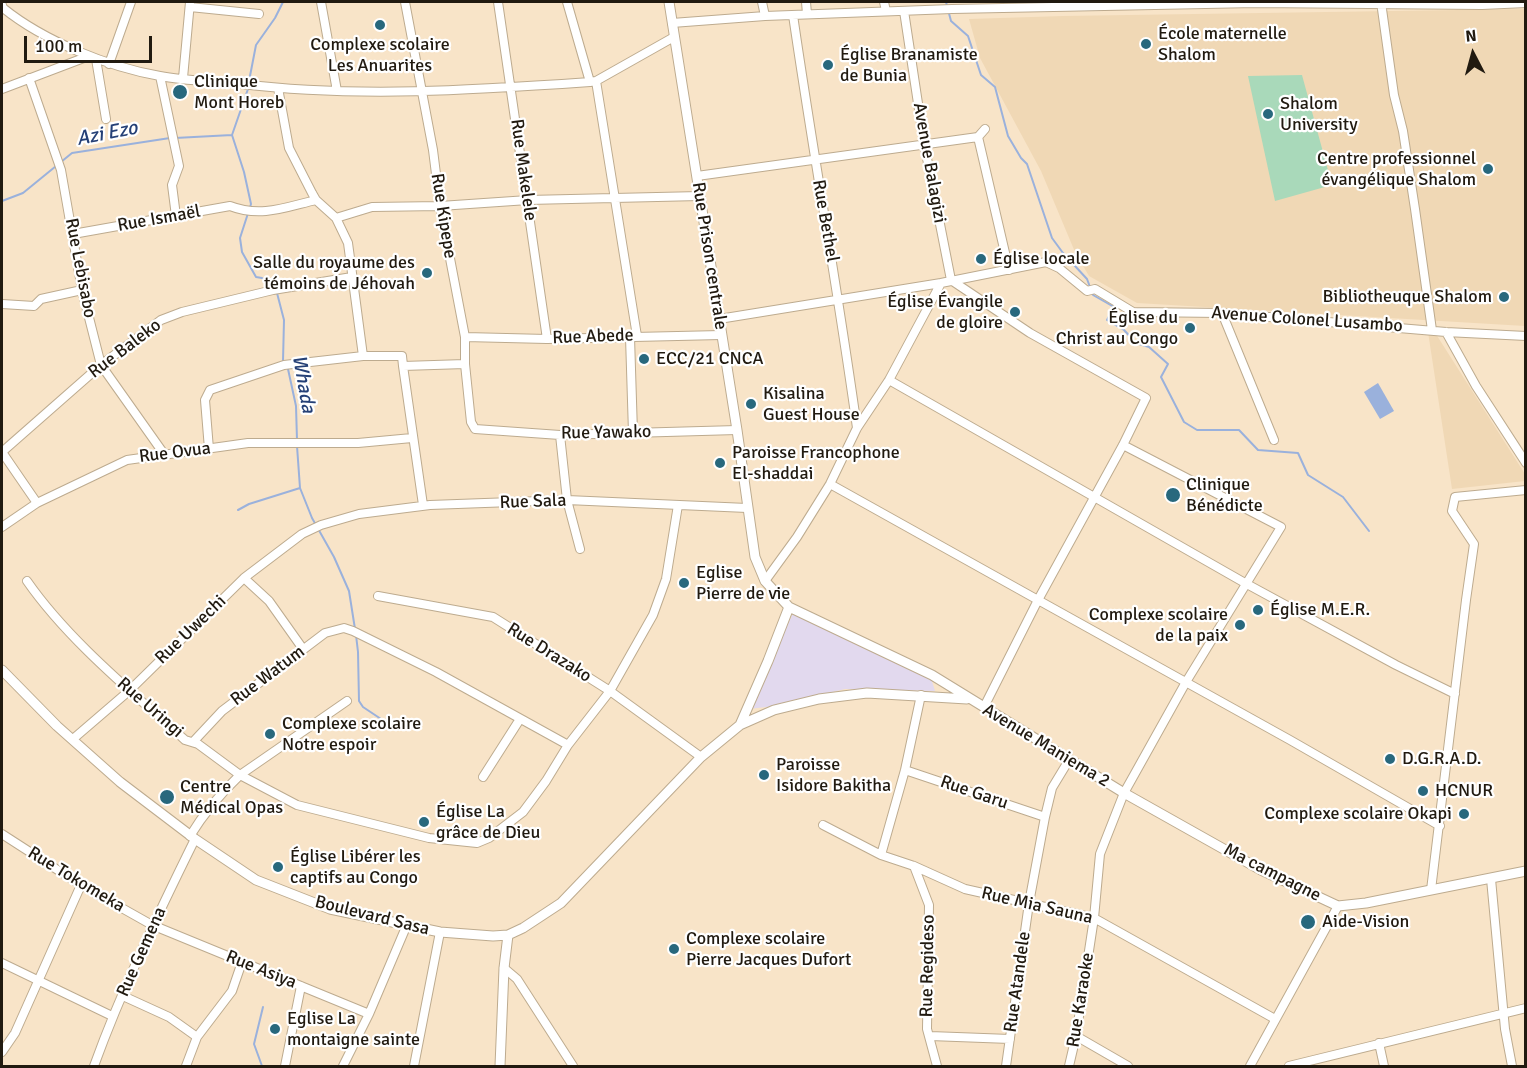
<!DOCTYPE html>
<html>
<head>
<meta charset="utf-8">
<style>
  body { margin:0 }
  #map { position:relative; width:1527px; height:1068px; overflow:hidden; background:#f8e4c8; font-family:Signika,sans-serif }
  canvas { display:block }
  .frame { position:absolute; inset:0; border:3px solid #211a10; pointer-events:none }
  .north { position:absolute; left:1443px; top:24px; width:60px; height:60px; -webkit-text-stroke:4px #fff; paint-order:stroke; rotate:354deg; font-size:16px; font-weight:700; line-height:24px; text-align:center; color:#211a10 }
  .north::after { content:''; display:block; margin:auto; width:21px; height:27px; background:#211a10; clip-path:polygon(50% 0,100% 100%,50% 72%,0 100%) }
  .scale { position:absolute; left:24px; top:36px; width:128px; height:27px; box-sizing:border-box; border:3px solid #211a10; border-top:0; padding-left:8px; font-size:18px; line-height:21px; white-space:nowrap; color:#211a10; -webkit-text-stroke:4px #fff; paint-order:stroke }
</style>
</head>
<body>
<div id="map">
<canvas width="1527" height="1068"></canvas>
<div class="frame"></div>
<div class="north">N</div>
<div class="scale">100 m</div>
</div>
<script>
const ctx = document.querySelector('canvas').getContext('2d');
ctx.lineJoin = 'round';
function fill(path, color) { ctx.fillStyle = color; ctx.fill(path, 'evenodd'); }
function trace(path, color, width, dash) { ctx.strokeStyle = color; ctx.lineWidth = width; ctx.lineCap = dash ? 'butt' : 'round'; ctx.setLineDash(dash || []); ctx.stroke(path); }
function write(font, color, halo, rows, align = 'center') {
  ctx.font = font + ' Signika,sans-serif'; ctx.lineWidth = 4.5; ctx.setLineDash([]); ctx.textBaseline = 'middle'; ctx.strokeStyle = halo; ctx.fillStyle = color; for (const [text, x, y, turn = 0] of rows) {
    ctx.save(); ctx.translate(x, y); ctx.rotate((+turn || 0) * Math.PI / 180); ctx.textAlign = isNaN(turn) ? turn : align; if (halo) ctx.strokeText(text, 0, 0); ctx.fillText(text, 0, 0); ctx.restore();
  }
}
const commercial = new Path2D(`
  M793 613 931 678 935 691 845 689 775 706 749 709Z`);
const built = new Path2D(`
  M1525 9V326L1137 303 1089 276 1075 252 1041 171 980 58 969 19 1063 16Z
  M1434 331 1525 474V481L1452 489 1428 332Z`);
const green = new Path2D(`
  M1302 75 1332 185 1275 201 1248 76Z`);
const water = new Path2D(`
  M1378 383 1394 411 1380 419 1364 392Z`);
const stream = new Path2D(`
  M946 2 951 21 968 36 981 75 995 87 1008 136 1021 158 1027 164 1052 238 1063 253 1087 279 1093 295 1114 307 1107 320 1124 330 1136 343 1149 347 1168 364 1161 377 1184 422 1197 430H1239L1258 450 1298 453 1308 475 1343 497 1369 531
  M250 76 256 45 275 18 283 2
  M248 89 232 135 244 172 251 204 240 238 242 252 256 277 262 278 276 287
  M175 138 232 135
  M2 201 23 193 72 153 170 138
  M277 293 284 320 283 361 288 369 296 406 297 440
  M297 446 300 488 312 518 334 557 349 591 355 629
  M238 510 249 504 300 488
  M356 635 358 652 359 701 363 707 384 721
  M262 1066 254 1044 263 1007`);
const minor = new Path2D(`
  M321 2 337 91
  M405 2 433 150 440 206 465 337V364L471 422 475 429 560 435 737 430
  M498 2 547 339
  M567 2 590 82
  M762 2 765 16
  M806 2 807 14
  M884 2 886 11
  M1381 2 1394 95 1403 131 1415 209 1432 330
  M2 5 3 8C44 41 108 67 160 76 186 81 214 81 241 84 357 98 474 90 590 82L596 81 674 37
  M190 7 259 14
  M904 11 924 143 951 280
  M793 15C813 153 838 290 857 428
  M672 23 765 16 952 9 1256 3 1482 5 1526 3
  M96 59 106 119
  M109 64 131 2
  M160 76 179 166 172 185 176 216
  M29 78 61 170 82 290 101 365 164 454
  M183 78 190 2
  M596 81 637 336
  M278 88 289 148 312 193 316 200 336 218 348 243 363 356
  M2 89 89 56
  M978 137 1009 270
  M697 176 978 137 985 129
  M336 218 372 207 440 206 528 200 700 196
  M73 234 230 206C261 218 286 207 316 200
  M951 280 1030 333 1146 398 1123 445 1038 600 1290 740 1440 826
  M2 304 34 306 41 299 82 290
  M1222 313 1274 440
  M719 319 941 283
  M1446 332 1476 386 1526 463
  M465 337 547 339 721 335
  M630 337 633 433
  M403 366 423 505
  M889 380 1245 583 1396 665 1455 694
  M560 435 567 500 580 549
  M209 449 205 400 210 390 284 365 363 356H402L403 366 465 364
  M2 452 101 365 161 320 182 312 273 290 352 277
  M2 452 37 503
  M830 484 1038 600 984 707
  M2 527 37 503 127 460 248 443H358L412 438
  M244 578 269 601 303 649
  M27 581C68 640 132 692 185 740L198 744 240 775 297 805 429 838 477 843 489 838 523 812 546 781 568 745 610 691 653 615 666 579 678 505
  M765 581 797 537 830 484 857 428 889 380 941 283 1046 262 1059 268 1087 291 1095 289 1133 312 1222 313 1446 332 1526 336
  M378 596 493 617 610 691 701 757
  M73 739 130 690 244 578 302 534 321 525 359 514 430 505 567 500 747 508
  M193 742 222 711 325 633 344 628 353 631 436 672 568 745
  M905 770 1045 817
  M483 777 520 719
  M823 825 881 855 914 866 965 889 1094 918 1275 1019
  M2 834 81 885 152 925 369 1014
  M190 836C204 813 221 793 240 775L347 701
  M881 855 905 770 921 695
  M914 866 929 905 927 1029 937 1066
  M1491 879 1505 1029 1512 1066
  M1431 890 1466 600 1474 544 1452 511 1455 497 1526 490
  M2 963 112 1016
  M504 968 517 979 573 1066
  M123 996 169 1017 197 1037
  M930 1036 1010 1039
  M1076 1036 1128 1066
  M1379 1043 1384 1066
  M2 1052 15 1033 81 885
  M94 1066C122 989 158 914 195 839
  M186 1066 197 1037 232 991 242 962
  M285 1066 301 986
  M343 1066 369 1014 406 927
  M414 1066 440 932
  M1006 1066 1029 903 1045 817 1052 788 1069 760
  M1069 1066 1076 1036 1094 918 1100 854 1124 793 1186 682 1281 527 1123 445
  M1250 1066 1338 906
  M1289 1066 1526 1008`);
const tertiary = new Path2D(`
  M669 2 737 430 755 557 765 581 789 607 932 675 1124 793 1261 870 1338 906 1366 903 1526 871
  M2 670 57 726 120 782 195 839 256 880 330 909 440 932 493 936 508 935 523 928 561 903 701 757 740 725 774 710 819 699 867 693 967 699
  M740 725 768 661 789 607
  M500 1066 504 968 508 935`);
const markers = [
  [380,25,6,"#28687d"],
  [1146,44,6,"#28687d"],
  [828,65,6,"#28687d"],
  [180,92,8,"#28687d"],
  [1268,114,6,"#28687d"],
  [1488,169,6,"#28687d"],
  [981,259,6,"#28687d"],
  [427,273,6,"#28687d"],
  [1504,297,6,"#28687d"],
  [1015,312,6,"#28687d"],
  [1190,328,6,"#28687d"],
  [644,359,6,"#28687d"],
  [751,404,6,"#28687d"],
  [720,463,6,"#28687d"],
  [1173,495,8,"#28687d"],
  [684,583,6,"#28687d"],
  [1258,610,6,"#28687d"],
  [1240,625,6,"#28687d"],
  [270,734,6,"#28687d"],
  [1390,759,6,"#28687d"],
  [764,775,6,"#28687d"],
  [1423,791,6,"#28687d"],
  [167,797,8,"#28687d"],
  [1464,814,6,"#28687d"],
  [424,822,6,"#28687d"],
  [278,867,6,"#28687d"],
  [1308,922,8,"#28687d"],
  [674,949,6,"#28687d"],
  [275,1029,6,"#28687d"]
];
const poiNames = [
  ["École maternelle",1158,34],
  ["Shalom",1158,55],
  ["Complexe scolaire",380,45,"center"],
  ["Les Anuarites",380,66,"center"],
  ["Église Branamiste",840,55],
  ["de Bunia",840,76],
  ["Clinique",194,82],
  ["Mont Horeb",194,103],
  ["Shalom",1280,104],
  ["University",1280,125],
  ["Centre professionnel",1476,159,"right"],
  ["évangélique Shalom",1476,180,"right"],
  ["Église locale",993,259],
  ["Salle du royaume des",415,263,"right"],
  ["témoins de Jéhovah",415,284,"right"],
  ["Bibliotheuque Shalom",1492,297,"right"],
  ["Église Évangile",1003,302,"right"],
  ["de gloire",1003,323,"right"],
  ["Église du",1178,318,"right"],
  ["Christ au Congo",1178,339,"right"],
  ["ECC/21 CNCA",656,359],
  ["Kisalina",763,394],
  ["Guest House",763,415],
  ["Paroisse Francophone",732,453],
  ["El-shaddai",732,474],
  ["Clinique",1186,485],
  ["Bénédicte",1186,506],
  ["Eglise",696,573],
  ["Pierre de vie",696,594],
  ["Église M.E.R.",1270,610],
  ["Complexe scolaire",1228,615,"right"],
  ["de la paix",1228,636,"right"],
  ["Complexe scolaire",282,724],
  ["Notre espoir",282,745],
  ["D.G.R.A.D.",1402,759],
  ["Paroisse",776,765],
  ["Isidore Bakitha",776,786],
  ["Centre",180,787],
  ["Médical Opas",180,808],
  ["HCNUR",1435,791],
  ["Église La",436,812],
  ["grâce de Dieu",436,833],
  ["Complexe scolaire Okapi",1452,814,"right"],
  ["Église Libérer les",290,857],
  ["captifs au Congo",290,878],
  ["Aide-Vision",1322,922],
  ["Complexe scolaire",686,939],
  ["Pierre Jacques Dufort",686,960],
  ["Eglise La",287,1019],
  ["montaigne sainte",287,1040]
];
const streetNames = [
  ["Avenue Balagizi",929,163,80],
  ["Rue Makelele",523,170,82],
  ["Rue Kipepe",443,216,81],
  ["Rue Ismaël",159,219,-10],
  ["Rue Bethel",825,221,80],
  ["Rue Prison centrale",709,256,81],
  ["Rue Lebisabo",80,268,79],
  ["Avenue Colonel Lusambo",1307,320,4],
  ["Rue Abede",593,337,-2],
  ["Rue Baleko",125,349,-37],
  ["Rue Yawako",606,433,-1],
  ["Rue Ovua",175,453,-7],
  ["Rue Sala",533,502,-2],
  ["Rue Uwechi",191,630,-44],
  ["Rue Drazako",549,653,32],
  ["Rue Watum",268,676,-37],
  ["Rue Uringi",150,708,41],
  ["Avenue Maniema 2",1046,746,31],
  ["Rue Garu",974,793,19],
  ["Ma campagne",1272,873,27],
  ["Rue Tokomeka",76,880,31],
  ["Rue Mia Sauna",1037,906,13],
  ["Boulevard Sasa",372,916,14],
  ["Rue Gemena",142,952,-66],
  ["Rue Regideso",928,966,-89],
  ["Rue Asiya",261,970,22],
  ["Rue Atandele",1018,982,-82],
  ["Rue Karaoke",1081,1000,-81]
];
const waterNames = [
  ["Azi Ezo",107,134,-11],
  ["Whada",303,384,80]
];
fill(commercial, '#e2d9ee');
fill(built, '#f0d8b5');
fill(green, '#a9d9ba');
fill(water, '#9ab1dc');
trace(stream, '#9ab1dc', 2);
trace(minor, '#bdab8f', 10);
trace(tertiary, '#bdab8f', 11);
trace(minor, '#fff', 8);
trace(tertiary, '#fff', 9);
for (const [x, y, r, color] of markers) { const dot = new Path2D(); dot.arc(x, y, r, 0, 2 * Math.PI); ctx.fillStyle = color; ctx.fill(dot); trace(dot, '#fff', 2); }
write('18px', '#211a10', '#fff', poiNames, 'left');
write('18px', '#211a10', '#fff', streetNames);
write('italic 20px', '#254076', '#fff', waterNames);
</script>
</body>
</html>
